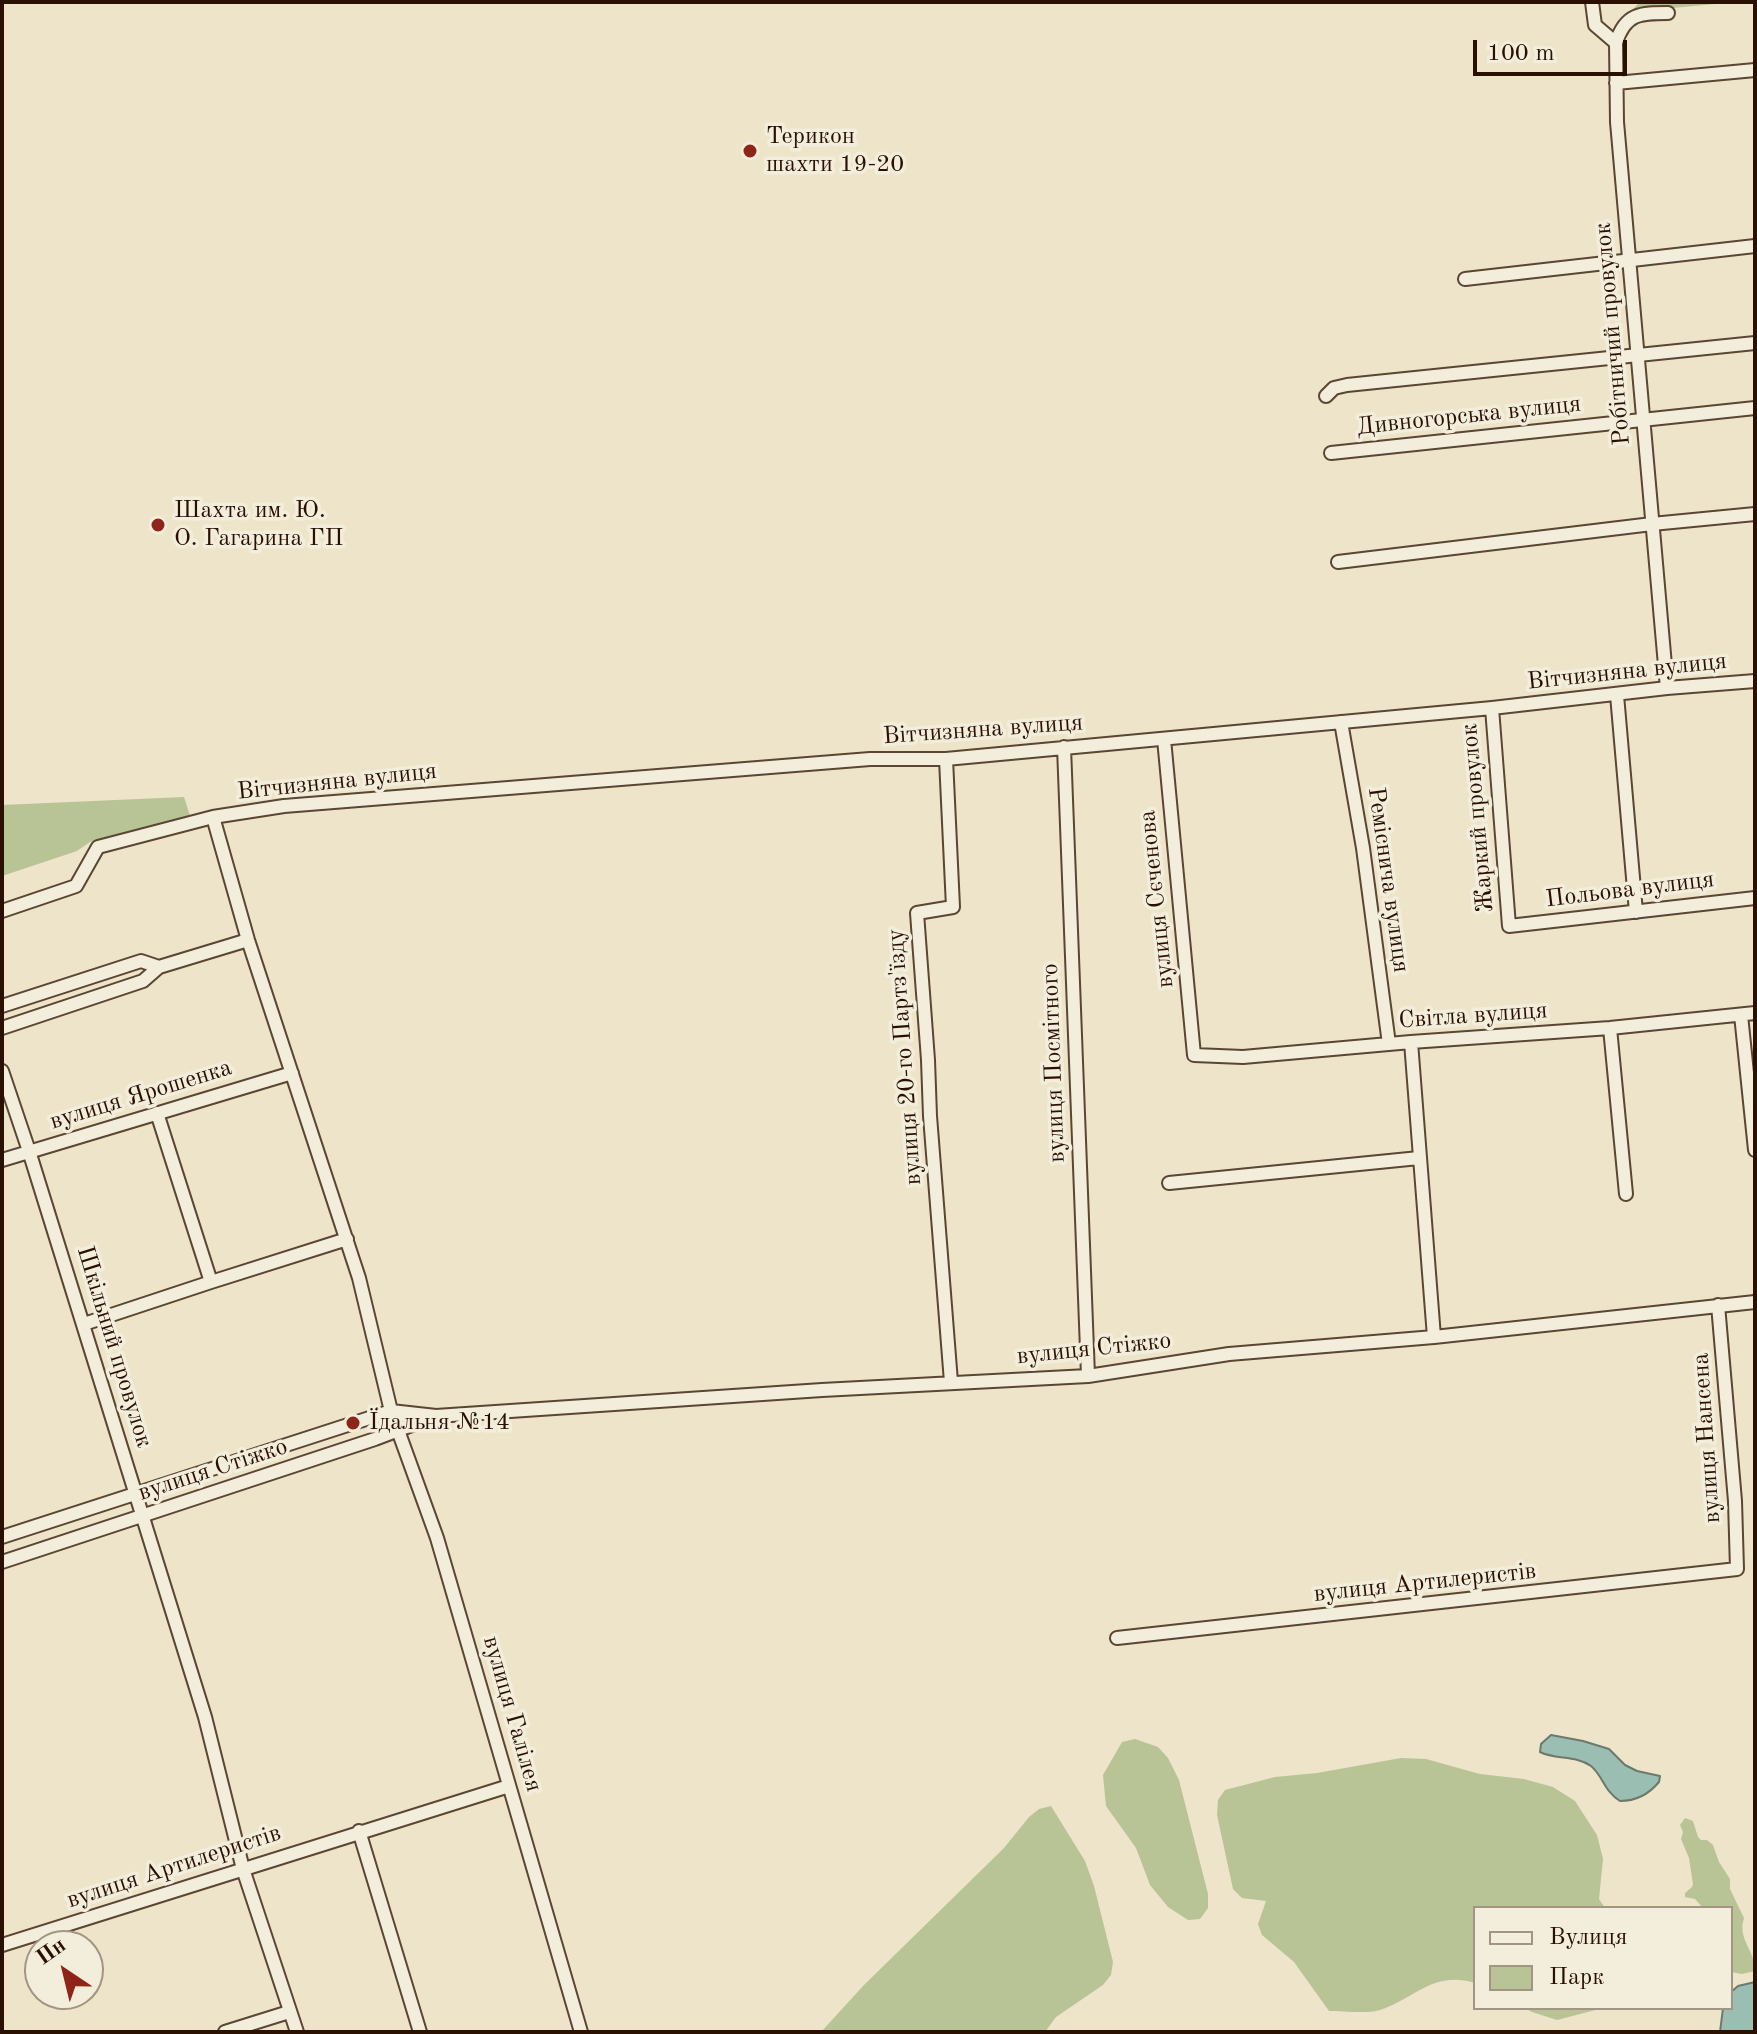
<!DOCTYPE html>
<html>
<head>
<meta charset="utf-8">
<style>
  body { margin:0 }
  #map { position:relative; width:1757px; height:2034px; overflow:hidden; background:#ede4c9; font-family:"Old Standard TT",serif }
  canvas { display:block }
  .frame { position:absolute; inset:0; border:4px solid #2a1001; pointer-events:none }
  .legend { position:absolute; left:1473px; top:1906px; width:260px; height:104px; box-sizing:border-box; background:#f3eddc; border:2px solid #a39584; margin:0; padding:10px 14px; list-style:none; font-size:24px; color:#2a1001 }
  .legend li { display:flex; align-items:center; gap:16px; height:40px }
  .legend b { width:40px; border:2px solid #a39584 }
  .north { position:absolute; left:24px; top:1930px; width:80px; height:80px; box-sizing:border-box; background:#f3eddc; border:2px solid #a39584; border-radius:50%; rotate:325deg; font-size:22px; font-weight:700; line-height:32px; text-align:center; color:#2a1001 }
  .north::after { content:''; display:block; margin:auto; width:28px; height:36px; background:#8f2418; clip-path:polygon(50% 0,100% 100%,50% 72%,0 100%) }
  .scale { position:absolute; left:1473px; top:40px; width:154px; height:36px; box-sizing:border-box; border:4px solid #2a1001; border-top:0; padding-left:10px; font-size:24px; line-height:28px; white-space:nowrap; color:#2a1001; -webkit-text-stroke:6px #f3eddc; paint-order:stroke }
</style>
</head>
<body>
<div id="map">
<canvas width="1757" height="2034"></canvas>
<div class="frame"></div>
<ul class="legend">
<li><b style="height:10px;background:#f3eddc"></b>Вулиця</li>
<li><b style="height:22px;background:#b8c496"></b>Парк</li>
</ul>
<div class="north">Пн</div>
<div class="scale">100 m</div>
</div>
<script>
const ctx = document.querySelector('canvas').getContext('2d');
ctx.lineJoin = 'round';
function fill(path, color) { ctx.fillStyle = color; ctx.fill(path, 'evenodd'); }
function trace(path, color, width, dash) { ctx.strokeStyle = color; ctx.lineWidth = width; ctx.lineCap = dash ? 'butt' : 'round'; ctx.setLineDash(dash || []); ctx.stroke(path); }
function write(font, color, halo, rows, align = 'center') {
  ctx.font = font + ' "Old Standard TT",serif'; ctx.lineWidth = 7; ctx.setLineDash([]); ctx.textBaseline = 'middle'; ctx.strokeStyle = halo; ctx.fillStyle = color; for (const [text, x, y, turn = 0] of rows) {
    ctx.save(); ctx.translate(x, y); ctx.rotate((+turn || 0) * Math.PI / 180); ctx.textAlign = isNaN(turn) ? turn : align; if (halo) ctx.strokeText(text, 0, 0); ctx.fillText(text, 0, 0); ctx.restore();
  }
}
const green = new Path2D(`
  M1640 2H1736L1630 12Z
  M184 797 190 816 90 842 77 851 2 876V805Z
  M1135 1739 1158 1747 1168 1758 1179 1780 1208 1894V1908L1200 1919 1188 1920 1168 1907 1150 1885 1136 1848 1106 1806 1103 1775 1122 1742Z
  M1401 1758 1426 1759 1480 1774 1524 1779 1553 1787 1575 1801 1597 1835 1603 1859 1599 1899 1605 1908H1475V1983C1434 1970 1415 1998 1380 2010 1367 2014 1343 2011 1329 2011L1294 1962 1262 1935 1258 1924 1266 1901 1242 1898 1233 1889 1217 1815 1218 1800 1225 1790 1275 1777 1317 1773Z
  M1051 1806 1085 1861 1094 1886 1113 1962 1111 1975 1103 1985 1056 2017 1045 2032H821L864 1985 1004 1848 1029 1817 1039 1809Z
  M1685 1818 1693 1821 1698 1837 1701 1840H1707L1713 1845 1719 1862 1730 1879V1889L1744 1918C1737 1940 1755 1949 1755 1971L1742 1974 1731 1972V1908H1703L1695 1899 1685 1897V1893L1692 1887 1693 1884 1689 1858 1681 1839 1683 1832 1680 1825Z
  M1525 2008H1603L1557 2020 1532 2012Z`);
const water = new Path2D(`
  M1551 1735 1583 1741 1609 1749 1625 1765 1637 1771 1660 1776 1659 1782C1649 1794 1636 1801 1620 1801 1604 1791 1603 1776 1591 1766 1576 1755 1555 1760 1540 1752L1541 1744Z
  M1755 1982V2032H1720L1723 2008H1731V1992L1738 1986Z`);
const minor = new Path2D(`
  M1592 2 1595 25 1616 43
  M1616 83 1755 70
  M1465 279 1755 246
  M1326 396 1334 388 1347 385 1755 343
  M1331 453 1755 408
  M1338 562 1652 524 1755 514
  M1667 688 1617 122 1616 43C1625 13 1641 13 1668 13
  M1617 695 1636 912
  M1492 708 1509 926 1755 898
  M1341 722 1363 848 1389 1044
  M1164 739 1194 1055 1243 1057 1411 1042 1610 1028 1755 1013
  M1064 747 1088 1376
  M946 759 953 907 917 913 928 1060 930 1116 951 1382
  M213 817 248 940 359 1278 391 1411 437 1538 581 2032
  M2 911 76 886 98 847 213 817 284 806 870 759H946L1492 708 1667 688 1755 681
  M2 1006 141 961 159 967
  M1741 1015 1755 1150
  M2 1028 143 981 159 967 248 940
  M1610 1028 1626 1194
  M1411 1042 1434 1337
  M2 1071 29 1151 205 1717 243 1869 297 2032
  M157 1113 211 1282
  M2 1160 292 1073
  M1169 1183 1419 1158
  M84 1324 211 1282 347 1239
  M2 1537 391 1411 436 1416 822 1390 1088 1376 1229 1354 1434 1337 1755 1302
  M2 1562 375 1439 433 1417
  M1117 1638 1737 1569 1735 1501 1718 1305
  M359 1831 420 2032
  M2 1945 509 1786
  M225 2032 289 2012`);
const markers = [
  [750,151,8,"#8f2418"],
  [158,525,8,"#8f2418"],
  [353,1423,8,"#8f2418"]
];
const poiNames = [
  ["Терикон",766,137],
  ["шахти 19-20",766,165],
  ["Шахта им. Ю.",174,511],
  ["О. Гагарина ГП",174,539],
  ["Їдальня №14",369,1423]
];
const streetNames = [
  ["Робітничий провулок",1613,334,-95],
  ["Дивногорська вулиця",1469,416,-6],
  ["Вітчизняна вулиця",1627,672,-6],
  ["Вітчизняна вулиця",983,730,-4],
  ["Вітчизняна вулиця",337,782,-6],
  ["Жаркий провулок",1478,818,-95],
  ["Реміснича вулиця",1388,880,82],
  ["Польова вулиця",1630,890,-7],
  ["вулиця Сєченова",1157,899,-96],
  ["Світла вулиця",1473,1016,-4],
  ["вулиця 20-го Партз'їзду",905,1057,-94],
  ["вулиця Посмітного",1054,1063,-92],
  ["вулиця Ярошенка",141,1095,-17],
  ["Шкільний провулок",114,1347,73],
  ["вулиця Стіжко",1094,1349,-6],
  ["вулиця Нансена",1707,1438,-94],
  ["вулиця Стіжко",213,1470,-18],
  ["вулиця Артилеристів",1425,1583,-6],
  ["вулиця Галілея",512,1714,74],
  ["вулиця Артилеристів",174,1867,-18]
];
fill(green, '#b8c496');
fill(water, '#9abfb2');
trace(water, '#6d796b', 2);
trace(minor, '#5b4533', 16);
trace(minor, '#f3eddc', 12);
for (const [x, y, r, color] of markers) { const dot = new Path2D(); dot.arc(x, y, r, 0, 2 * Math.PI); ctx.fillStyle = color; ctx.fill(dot); trace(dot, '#f3eddc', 3); }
write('24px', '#2a1001', '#f3eddc', poiNames, 'left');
write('24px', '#2a1001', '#f3eddc', streetNames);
</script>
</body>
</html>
